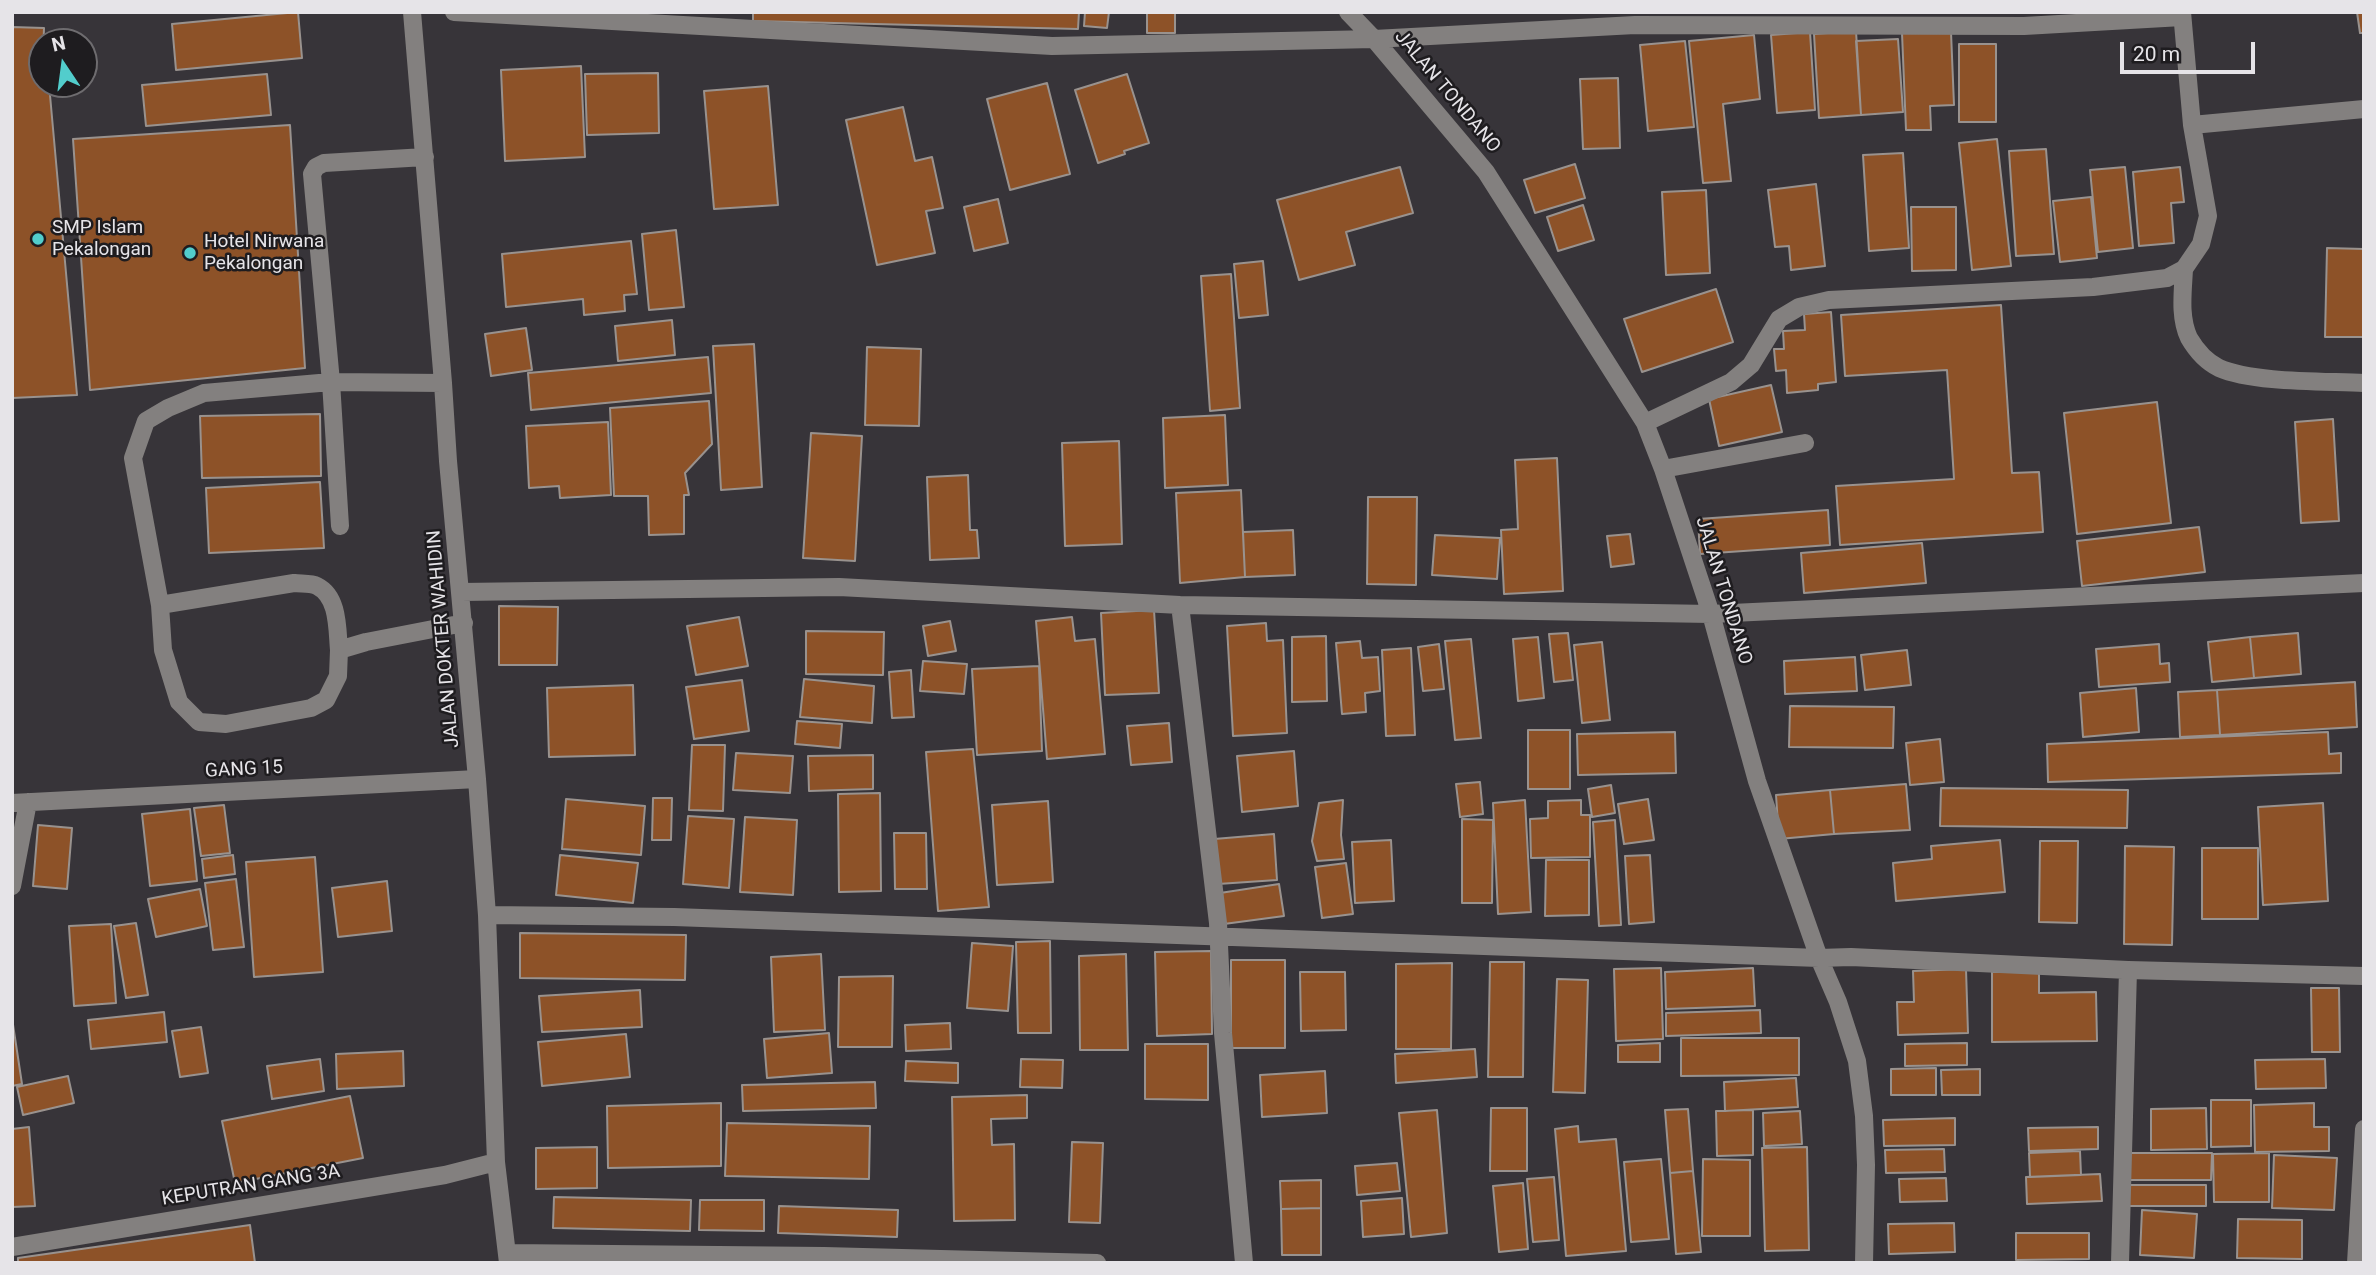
<!DOCTYPE html>
<html>
<head>
<meta charset="utf-8">
<style>
  body { margin:0 }
  #map { position:relative; width:2376px; height:1275px; overflow:hidden; background:#373439; font-family:Roboto,sans-serif }
  canvas { display:block }
  .frame { position:absolute; inset:0; border:14px solid #e6e4e8; pointer-events:none }
  .north { position:absolute; left:28px; top:28px; width:70px; height:70px; box-sizing:border-box; background:#1e1c1f; border:2px solid #6e6c6f; border-radius:50%; rotate:347deg; font-size:19px; font-weight:700; line-height:28px; text-align:center; color:#e6e4e8 }
  .north::after { content:''; display:block; margin:auto; width:24px; height:32px; background:#52cdcc; clip-path:polygon(50% 0,100% 100%,50% 72%,0 100%) }
  .scale { position:absolute; left:2120px; top:42px; width:135px; height:32px; box-sizing:border-box; border:4px solid #e6e4e8; border-top:0; padding-left:9px; font-size:21px; line-height:24px; white-space:nowrap; color:#e6e4e8; -webkit-text-stroke:5px #1e1c1f; paint-order:stroke }
</style>
</head>
<body>
<div id="map">
<canvas width="2376" height="1275"></canvas>
<div class="frame"></div>
<div class="north">N</div>
<div class="scale">20 m</div>
</div>
<script>
const ctx = document.querySelector('canvas').getContext('2d');
ctx.lineJoin = 'round';
function fill(path, color) { ctx.fillStyle = color; ctx.fill(path, 'evenodd'); }
function trace(path, color, width, dash) { ctx.strokeStyle = color; ctx.lineWidth = width; ctx.lineCap = dash ? 'butt' : 'round'; ctx.setLineDash(dash || []); ctx.stroke(path); }
function write(font, color, halo, rows, align = 'center') {
  ctx.font = font + ' Roboto,sans-serif'; ctx.lineWidth = 5; ctx.setLineDash([]); ctx.textBaseline = 'middle'; ctx.strokeStyle = halo; ctx.fillStyle = color; for (const [text, x, y, turn = 0] of rows) {
    ctx.save(); ctx.translate(x, y); ctx.rotate((+turn || 0) * Math.PI / 180); ctx.textAlign = isNaN(turn) ? turn : align; if (halo) ctx.strokeText(text, 0, 0); ctx.fillText(text, 0, 0); ctx.restore();
  }
}
const building = new Path2D(`
  M298 12 302 58 176 70 172 24Z
  M753 12H1079L1078 29 753 21Z
  M1085 12H1109L1107 28 1084 26Z
  M1147 12H1175V33H1147Z
  M2357 12H2364V33H2360Z
  M12 27 44 28 42 84H49L77 395 12 398Z
  M1856 31 1861 115 1819 118 1814 34Z
  M1810 32 1815 110 1777 113 1771 35Z
  M1951 32 1954 105 1930 106 1931 130H1906L1902 33Z
  M1754 35 1760 99 1723 104 1731 181 1703 183 1689 41Z
  M1898 39 1903 112 1861 115 1856 41Z
  M1685 41 1694 127 1648 131 1640 45Z
  M1959 44H1996V122H1959Z
  M581 66 585 157 505 161 501 70Z
  M658 73 659 133 587 135 585 74Z
  M267 74 271 115 146 126 142 85Z
  M1127 74 1149 143 1124 151 1125 154 1098 163 1075 90Z
  M1618 78 1620 148 1583 149 1580 79Z
  M1047 83 1070 174 1010 190 987 99Z
  M768 86 778 205 714 209 704 91Z
  M903 107 915 161 932 157 943 208 926 211 935 253 877 265 846 120Z
  M290 125 305 368 90 390 73 139Z
  M1997 139 2011 266 1972 270 1959 143Z
  M2046 149 2054 254 2016 256 2009 151Z
  M1903 153 1909 248 1869 251 1863 155Z
  M1575 164 1585 198 1535 213 1524 180Z
  M1400 167 1413 213 1346 232 1355 265 1299 280 1277 200Z
  M2125 167 2133 248 2098 252 2090 170Z
  M2180 167 2184 202 2171 203 2174 243 2139 246 2133 172Z
  M1816 184 1825 266 1791 270 1789 246 1775 247 1768 190Z
  M1706 190 1710 273 1666 275 1662 192Z
  M2091 197 2097 258 2060 262 2053 201Z
  M998 199 1008 243 974 251 964 207Z
  M1583 205 1594 240 1558 251 1547 217Z
  M1911 207H1956V270L1912 271Z
  M676 230 684 307 649 310 642 234Z
  M631 241 637 294 624 295 625 311 584 315 583 299 506 307 502 254Z
  M2327 248 2364 249V337H2325Z
  M1263 261 1268 315 1239 318 1234 264Z
  M1231 274 1240 408 1210 411 1201 276Z
  M1716 289 1733 342 1642 372 1624 319Z
  M2001 305 2012 473 2039 472 2043 532 1840 545 1836 486 1954 479 1947 370 1845 376 1841 315Z
  M1831 312 1836 382 1818 384V390L1787 393 1786 370 1776 371 1774 349H1784L1783 331 1805 330 1804 314Z
  M672 320 675 355 618 361 615 326Z
  M526 328 532 370 491 376 485 334Z
  M754 344 762 487 721 490 713 346Z
  M867 347 921 349 919 426 865 425Z
  M708 357 711 393 531 410 528 373Z
  M1771 385 1782 432 1719 446 1709 399Z
  M709 401 712 444 685 473 689 495H684V534L649 535 648 496H614L610 408Z
  M2157 402 2171 523 2077 534 2064 413Z
  M320 414 321 476 202 478 200 416Z
  M1225 415 1228 485 1165 488 1163 418Z
  M2333 419 2339 521 2301 523 2295 422Z
  M608 422 611 495 560 498 559 486 529 488 526 426Z
  M811 433 862 436 855 561 803 558Z
  M1119 441 1122 544 1065 546 1062 443Z
  M1557 458 1563 591 1504 594 1501 530 1518 529 1515 460Z
  M968 475 970 530H977L979 558 930 560 927 477Z
  M320 482 324 548 209 553 206 488Z
  M1241 490 1245 577 1180 583 1176 493Z
  M1368 497H1417L1416 585 1367 584Z
  M1828 510 1830 545 1700 554 1698 519Z
  M2199 527 2205 572 2082 586 2077 541Z
  M1293 530 1295 575 1245 577 1243 532Z
  M1630 534 1634 564 1611 567 1607 536Z
  M1435 535 1500 538 1497 579 1432 575Z
  M1922 543 1926 583 1804 593 1801 553Z
  M499 606 558 607 557 665H499Z
  M1154 610 1159 693 1105 695 1101 613Z
  M739 617 748 666 696 675 687 626Z
  M1072 617 1075 641 1095 639 1105 754 1047 759 1036 621Z
  M950 621 956 651 928 656 923 626Z
  M1266 623 1267 641 1283 640 1287 733 1233 736 1227 626Z
  M806 631 884 632 883 675 806 674Z
  M1568 633 1573 680 1554 682 1549 634Z
  M2298 633 2301 674 2254 678 2250 637Z
  M1326 636 1327 701 1292 702V637Z
  M1538 637 1544 698 1518 701 1513 639Z
  M2250 637 2254 678 2212 682 2208 642Z
  M1471 639 1481 738 1455 740 1445 641Z
  M1360 641 1362 658 1378 657 1380 691 1365 693 1366 712 1342 714 1336 643Z
  M1602 642 1610 720 1582 723 1574 645Z
  M1439 644 1444 689 1423 691 1418 647Z
  M2159 644 2160 664 2169 663 2170 682 2099 687 2096 649Z
  M1411 648 1415 735 1386 736 1382 650Z
  M1907 650 1911 685 1865 690 1861 655Z
  M1855 657 1857 691 1785 694 1784 661Z
  M923 661 967 664 964 694 920 691Z
  M1039 666 1042 751 977 755 972 669Z
  M911 670 914 717 892 718 889 672Z
  M804 679 874 686 872 723 800 717Z
  M742 680 749 731 694 739 686 687Z
  M2355 682 2357 727 2220 735 2217 690Z
  M633 685 635 755 549 757 547 688Z
  M2136 688 2139 732 2083 737 2080 693Z
  M2217 690 2220 735 2180 737 2178 692Z
  M1790 706 1894 707 1893 748 1789 747Z
  M797 721 842 724 840 748 795 744Z
  M1169 723 1172 762 1131 765 1127 726Z
  M1528 730H1570V789H1528Z
  M1675 732 1676 773 1578 775 1577 734Z
  M2328 732 2329 754 2341 753V773L2048 782 2047 744Z
  M1940 739 1944 782 1910 785 1906 743Z
  M692 745H725L723 811 689 810Z
  M973 749 989 907 938 911 926 752Z
  M1294 751 1298 806 1242 812 1237 756Z
  M736 753 793 756 790 793 733 790Z
  M873 755V789L809 791 808 756Z
  M1480 782 1483 814 1460 817 1456 784Z
  M1906 784 1910 830 1834 834 1830 790Z
  M1611 785 1615 813 1592 817 1588 789Z
  M1941 788 2128 790 2127 828 1940 826Z
  M1830 790 1834 834 1779 839 1776 795Z
  M880 793 881 891 839 892 838 794Z
  M653 798H672L671 840H652Z
  M566 799 645 806 641 855 562 849Z
  M1648 799 1654 840 1624 844 1618 804Z
  M1343 800 1341 835 1344 859 1317 861 1312 841 1319 803Z
  M1525 800 1531 912 1498 914 1493 803Z
  M1581 800V815H1590V857L1531 858 1530 819 1548 818V801Z
  M1048 801 1053 882 997 885 992 805Z
  M2323 803 2328 901 2263 905 2258 807Z
  M224 805 230 853 201 856 194 808Z
  M190 809 197 881 150 886 142 814Z
  M688 816 734 819 729 888 683 884Z
  M745 817 797 820 793 895 740 892Z
  M1462 819 1493 820 1492 903H1462Z
  M1615 820 1621 925 1599 926 1593 822Z
  M38 825 72 828 67 889 33 886Z
  M894 833H926L927 889H895Z
  M1274 834 1277 880 1218 884 1214 839Z
  M1391 840 1394 901 1355 903 1352 842Z
  M2000 840 2005 892 1896 901 1893 863 1932 859 1931 846Z
  M2040 841H2078L2077 923 2039 922Z
  M2125 846 2174 847 2172 945 2124 944Z
  M2202 848H2258V919H2202Z
  M233 855 235 874 204 878 202 859Z
  M560 855 638 863 633 903 556 895Z
  M1650 855 1654 922 1629 924 1625 856Z
  M315 857 323 972 254 977 246 862Z
  M1546 860H1589V915L1545 916Z
  M1346 863 1353 914 1322 918 1315 867Z
  M236 879 244 947 213 950 205 883Z
  M387 881 392 931 338 937 332 888Z
  M1279 884 1284 916 1224 924 1220 893Z
  M200 889 207 926 156 937 148 899Z
  M136 923 148 995 126 998 114 926Z
  M111 924 116 1003 74 1006 69 926Z
  M520 933 686 935 685 980 520 978Z
  M1050 941 1051 1033H1018L1016 942Z
  M972 943 1013 946 1008 1011 967 1008Z
  M1211 951 1212 1034 1157 1036 1155 952Z
  M821 954 825 1030 774 1032 771 957Z
  M1126 954 1128 1050H1080L1079 956Z
  M1231 960H1285V1048H1231Z
  M1490 962H1524L1523 1077H1488Z
  M1452 963 1451 1049H1396V964Z
  M1661 968 1663 1039 1616 1041 1614 969Z
  M1753 968 1755 1006 1666 1009 1665 972Z
  M1966 969 1968 1033 1898 1035 1897 1002H1914L1913 971Z
  M1300 972H1345L1346 1030 1301 1031Z
  M1992 972H2039V993L2096 992 2097 1041 1992 1042Z
  M893 976 892 1047H838L839 977Z
  M1557 979 1588 980 1585 1093 1553 1092Z
  M2311 988H2339L2340 1052H2312Z
  M640 990 642 1027 542 1032 539 996Z
  M1760 1010 1761 1033 1666 1036V1013Z
  M164 1012 167 1042 91 1049 88 1020Z
  M12 1018 22 1084 12 1086Z
  M950 1023 951 1049 906 1051 905 1025Z
  M201 1027 208 1073 180 1077 172 1031Z
  M829 1033 832 1073 767 1078 764 1039Z
  M626 1034 630 1077 542 1086 538 1042Z
  M1681 1038H1799V1075L1681 1076Z
  M1660 1043V1062H1618V1045Z
  M1967 1043V1065L1905 1066V1044Z
  M1145 1044H1208V1100L1145 1099Z
  M1475 1049 1477 1077 1396 1083 1395 1054Z
  M403 1051 404 1086 337 1089 336 1054Z
  M320 1059 324 1091 272 1099 267 1066Z
  M1021 1059 1063 1060 1062 1088 1020 1087Z
  M2325 1059 2326 1088 2256 1089 2255 1060Z
  M906 1061 958 1063V1083L905 1081Z
  M1936 1068V1095H1891V1069Z
  M1980 1069V1095H1942L1941 1070Z
  M1325 1071 1327 1113 1262 1117 1260 1075Z
  M68 1076 74 1103 23 1115 17 1087Z
  M1796 1078 1798 1107 1725 1111 1724 1082Z
  M875 1082 876 1108 743 1111 742 1085Z
  M1027 1095V1118L991 1119 992 1145 1014 1144 1015 1220 954 1221 952 1097Z
  M350 1096 363 1158 235 1183 222 1121Z
  M2211 1100H2251V1146L2211 1147Z
  M721 1103V1166L608 1168 607 1106Z
  M2314 1103V1127H2329V1151L2255 1152 2254 1105Z
  M1491 1108H1527V1171H1490Z
  M2206 1108 2207 1149 2151 1150V1109Z
  M1688 1109 1693 1171 1670 1173 1665 1110Z
  M1437 1110 1447 1233 1411 1237 1399 1113Z
  M1753 1110V1155L1717 1156 1716 1111Z
  M1800 1111 1802 1144 1764 1146 1763 1113Z
  M1955 1118V1145L1884 1146 1883 1120Z
  M727 1123 870 1126 869 1179 725 1176Z
  M1578 1126 1579 1142 1616 1139 1626 1251 1566 1256 1555 1129Z
  M29 1127 35 1206 12 1207V1129Z
  M2098 1127V1149L2029 1151 2028 1128Z
  M1072 1142 1103 1143 1100 1223 1069 1222Z
  M597 1147V1188L536 1189V1148Z
  M1807 1147 1809 1250 1765 1251 1762 1148Z
  M1944 1149 1945 1172 1886 1173 1885 1150Z
  M2080 1151 2081 1175 2030 1177 2029 1153Z
  M2124 1153H2212L2211 1180H2125Z
  M2269 1153V1202H2214L2213 1154Z
  M2274 1155 2337 1158 2334 1210 2272 1208Z
  M1661 1159 1669 1239 1631 1242 1624 1162Z
  M1703 1159 1750 1160V1236H1702Z
  M1397 1163 1400 1191 1357 1195 1355 1166Z
  M1693 1171 1701 1252 1676 1254 1670 1173Z
  M2100 1174 2102 1201 2027 1204 2026 1177Z
  M1554 1177 1559 1240 1533 1242 1527 1179Z
  M1946 1178 1947 1201 1900 1202 1899 1179Z
  M1321 1180V1208L1281 1209 1280 1181Z
  M1523 1183 1528 1249 1499 1252 1493 1186Z
  M2128 1185H2206V1206H2128Z
  M554 1197 691 1200 690 1231 553 1228Z
  M1402 1198 1404 1234 1363 1237 1361 1201Z
  M700 1200H764V1231L699 1230Z
  M779 1206 898 1210 897 1237 778 1233Z
  M1321 1208V1255H1282L1281 1209Z
  M2142 1210 2197 1214 2194 1258 2140 1255Z
  M2238 1219 2302 1220V1259L2237 1258Z
  M1954 1223 1955 1252 1889 1254 1888 1224Z
  M250 1225 255 1263H18V1258Z
  M2016 1233H2089V1259L2016 1260Z`);
const minor = new Path2D(`
  M412 12 443 383 448 461 477 779 487 915 496 1162 508 1263
  M454 12 1052 46 1374 39 1635 25 2024 26 2182 17
  M1348 12 1374 39 1486 172 1645 423 1663 469 1711 614 1757 781 1819 958 1838 1002 1857 1061 1864 1116 1866 1165 1864 1263
  M2192 125 2364 109
  M2184 269C2183 291 2179 317 2189 338 2196 350 2207 362 2219 368 2253 383 2325 381 2364 383
  M443 383 331 382 204 393 168 408 146 421 133 458 160 605 163 650 179 702 199 722 226 724 311 708 326 700 338 676 339 650 366 642 464 623
  M1645 423 1731 382 1751 365 1779 319 1799 307 1829 300 2093 287 2167 278 2184 269 2201 244 2208 216 2192 125 2182 12
  M1663 469 1805 443
  M340 526 331 382 312 174 316 167 324 163 425 157
  M461 592 839 587 1180 605 1711 614 2364 583
  M160 605 294 583C301 584 311 583 317 586 339 597 337 629 339 650
  M1180 605 1218 923 1223 1033 1244 1263
  M12 803 477 779
  M12 886 28 802
  M487 915 674 917 1819 958 1851 957 2128 970 2364 976
  M12 1247 445 1175 496 1162
  M507 1253 824 1256 1097 1263
  M2120 1263 2128 970
  M2356 1263 2364 1129`);
const markers = [
  [38,239,7,"#52cdcc"],
  [190,253,7,"#52cdcc"]
];
const streetNames = [
  ["JALAN TONDANO",1447,92,50],
  ["JALAN TONDANO",1723,591,73],
  ["JALAN DOKTER WAHIDIN",444,639,-95],
  ["GANG 15",244,770,-3],
  ["KEPUTRAN GANG 3A",251,1186,-9]
];
const poiNames = [
  ["SMP Islam",52,228],
  ["Pekalongan",52,250],
  ["Hotel Nirwana",204,242],
  ["Pekalongan",204,264]
];
fill(building, '#8d5228');
trace(building, '#99928e', 2);
trace(minor, '#83807f', 18);
for (const [x, y, r, color] of markers) { const dot = new Path2D(); dot.arc(x, y, r, 0, 2 * Math.PI); ctx.fillStyle = color; ctx.fill(dot); trace(dot, '#1e1c1f', 2.5); }
write('19px', '#e6e4e8', '#1e1c1f', streetNames);
write('19px', '#e6e4e8', '#1e1c1f', poiNames, 'left');
</script>
</body>
</html>
